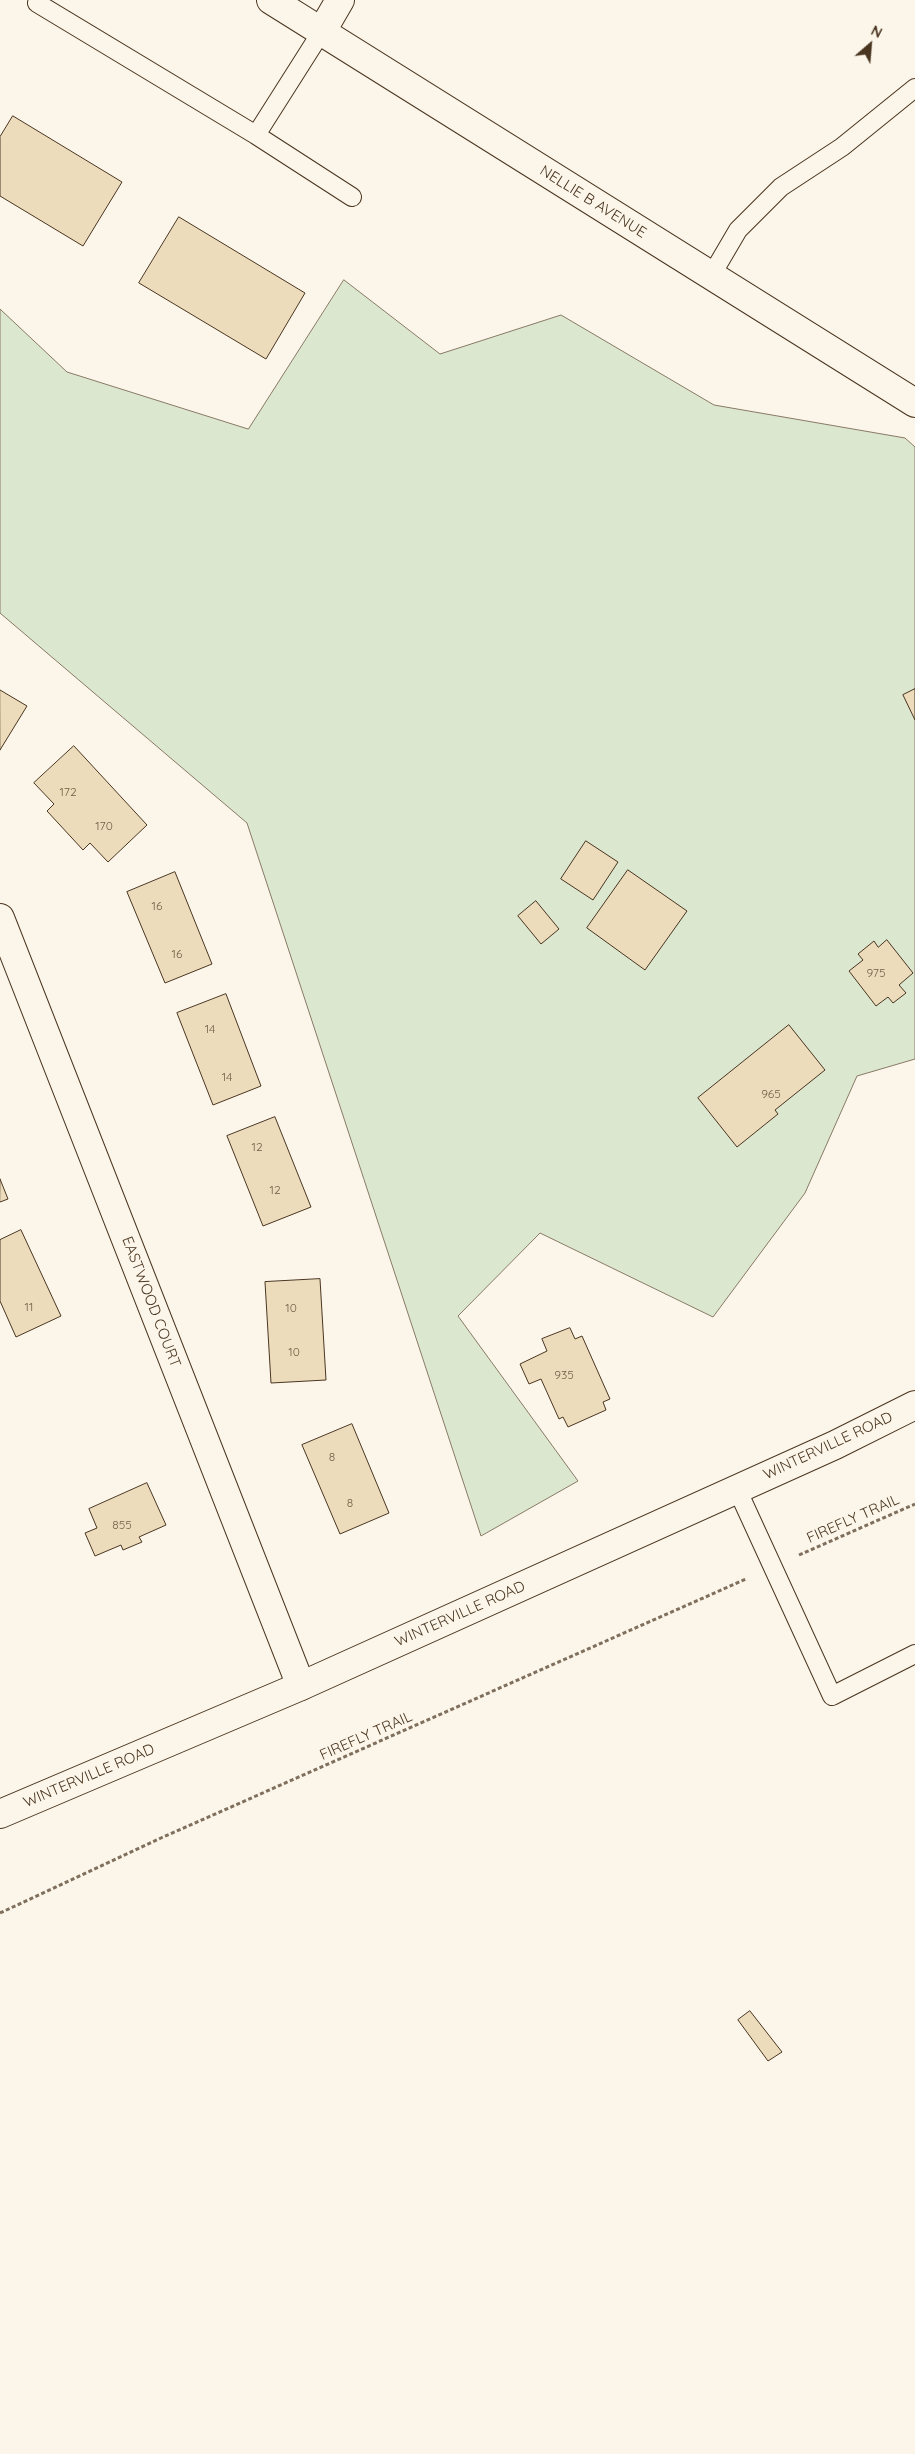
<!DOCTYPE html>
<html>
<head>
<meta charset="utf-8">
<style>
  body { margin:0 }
  #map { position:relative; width:915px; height:2454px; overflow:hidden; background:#fbf6e9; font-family:Quicksand,sans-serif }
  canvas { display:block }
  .north { position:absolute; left:845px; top:20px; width:50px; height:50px; -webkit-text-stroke:4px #fbf6e9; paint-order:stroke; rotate:27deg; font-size:14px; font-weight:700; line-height:20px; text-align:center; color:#4a3520 }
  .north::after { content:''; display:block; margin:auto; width:18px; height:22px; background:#4a3520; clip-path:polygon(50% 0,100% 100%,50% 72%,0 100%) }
</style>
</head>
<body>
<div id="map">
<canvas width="915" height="2454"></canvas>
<div class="north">N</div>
</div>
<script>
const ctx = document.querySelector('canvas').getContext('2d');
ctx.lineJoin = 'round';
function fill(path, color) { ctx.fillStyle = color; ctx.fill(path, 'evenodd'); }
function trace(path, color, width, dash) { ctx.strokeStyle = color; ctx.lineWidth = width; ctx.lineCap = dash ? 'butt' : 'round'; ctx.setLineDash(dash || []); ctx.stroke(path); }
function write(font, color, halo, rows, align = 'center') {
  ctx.font = font + ' Quicksand,sans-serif'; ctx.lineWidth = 4; ctx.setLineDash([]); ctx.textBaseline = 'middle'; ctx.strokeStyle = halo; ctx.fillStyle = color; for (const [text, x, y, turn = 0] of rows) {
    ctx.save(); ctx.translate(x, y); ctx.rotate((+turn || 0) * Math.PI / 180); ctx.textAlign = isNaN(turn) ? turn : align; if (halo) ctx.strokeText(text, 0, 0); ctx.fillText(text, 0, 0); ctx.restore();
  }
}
const green = new Path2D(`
  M344 280 440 354 561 315 714 405 905 438 915 447V1059L857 1076 805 1193 713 1317 540 1233 458 1316 578 1481 481 1536 247 823 0 613V309L67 372 248 429Z`);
const building = new Path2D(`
  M13 116 122 182 83 246 0 196V137Z
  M179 217 305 293 266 359 139 283Z
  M915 689V720L903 695Z
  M0 690 27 706 0 750Z
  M74 746 147 825 108 862 90 843 83 850 47 811 54 804 34 783Z
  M586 841 618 862 593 900 561 879Z
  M628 870 687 911 645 970 587 928Z
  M175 872 212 964 165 983 127 892Z
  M536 901 559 929 541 944 518 916Z
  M887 940 913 973 899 985 906 993 893 1003 888 997 876 1006 849 971 863 960 858 954 874 941 878 947Z
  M226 994 261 1086 213 1105 177 1013Z
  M789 1025 825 1070 775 1110 778 1114 737 1147 698 1098Z
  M275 1117 311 1207 263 1226 227 1136Z
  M0 1179 8 1199 0 1202Z
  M21 1230 61 1316 16 1337 0 1301V1240Z
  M320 1279 326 1380 271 1383 265 1282Z
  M570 1328 575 1339 582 1336 610 1399 603 1402 606 1410 568 1427 563 1417 559 1419 541 1379 529 1384 520 1364 547 1351 542 1339Z
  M352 1424 389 1513 340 1534 302 1445Z
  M147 1483 166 1525 139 1537 142 1542 123 1550 121 1545 95 1556 85 1533 97 1528 89 1509Z
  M750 2011 782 2052 768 2061 738 2020Z`);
const path = new Path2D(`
  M799 1555 915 1504
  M0 1913 161 1838 746 1579`);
const lane = new Path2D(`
  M37 3 256 135 352 197
  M256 135 322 31
  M711 276 738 230 781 187 842 147 915 88
  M737 1489 832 1696 915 1654`);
const street = new Path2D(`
  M322 31 340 0
  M0 918 301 1686`);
const secondary = new Path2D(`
  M271 0 915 403
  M0 1814 301 1686 835 1445 915 1405`);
const numberNames = [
  ["172",68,792],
  ["170",104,826],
  ["16",157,906],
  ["16",177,954],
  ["975",876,973],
  ["14",210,1029],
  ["14",227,1077],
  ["965",771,1094],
  ["12",257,1147],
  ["12",275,1190],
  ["11",29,1307],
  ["10",291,1308],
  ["10",294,1352],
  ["935",564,1375],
  ["8",332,1457],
  ["8",350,1503],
  ["855",122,1525]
];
const streetNames = [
  ["NELLIE B AVENUE",593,202,32],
  ["EASTWOOD COURT",151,1302,69],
  ["WINTERVILLE ROAD",828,1446,-25],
  ["FIREFLY TRAIL",853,1519,-24],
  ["WINTERVILLE ROAD",460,1614,-24],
  ["FIREFLY TRAIL",366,1736,-24],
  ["WINTERVILLE ROAD",89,1776,-23]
];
fill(green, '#dce7d0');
trace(green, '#887966', 1);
fill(building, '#ecdcbc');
trace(building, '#4a3520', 1);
trace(lane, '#4a3520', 20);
trace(street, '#4a3520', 30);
trace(secondary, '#4a3520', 30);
trace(path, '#7f6f5c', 3, [4, 2.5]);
trace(lane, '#fbf6e9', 18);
trace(street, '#fbf6e9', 28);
trace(secondary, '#fbf6e9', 28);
write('12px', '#725f47', null, numberNames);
write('15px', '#4a3520', '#fbf6e9', streetNames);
</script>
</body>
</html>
